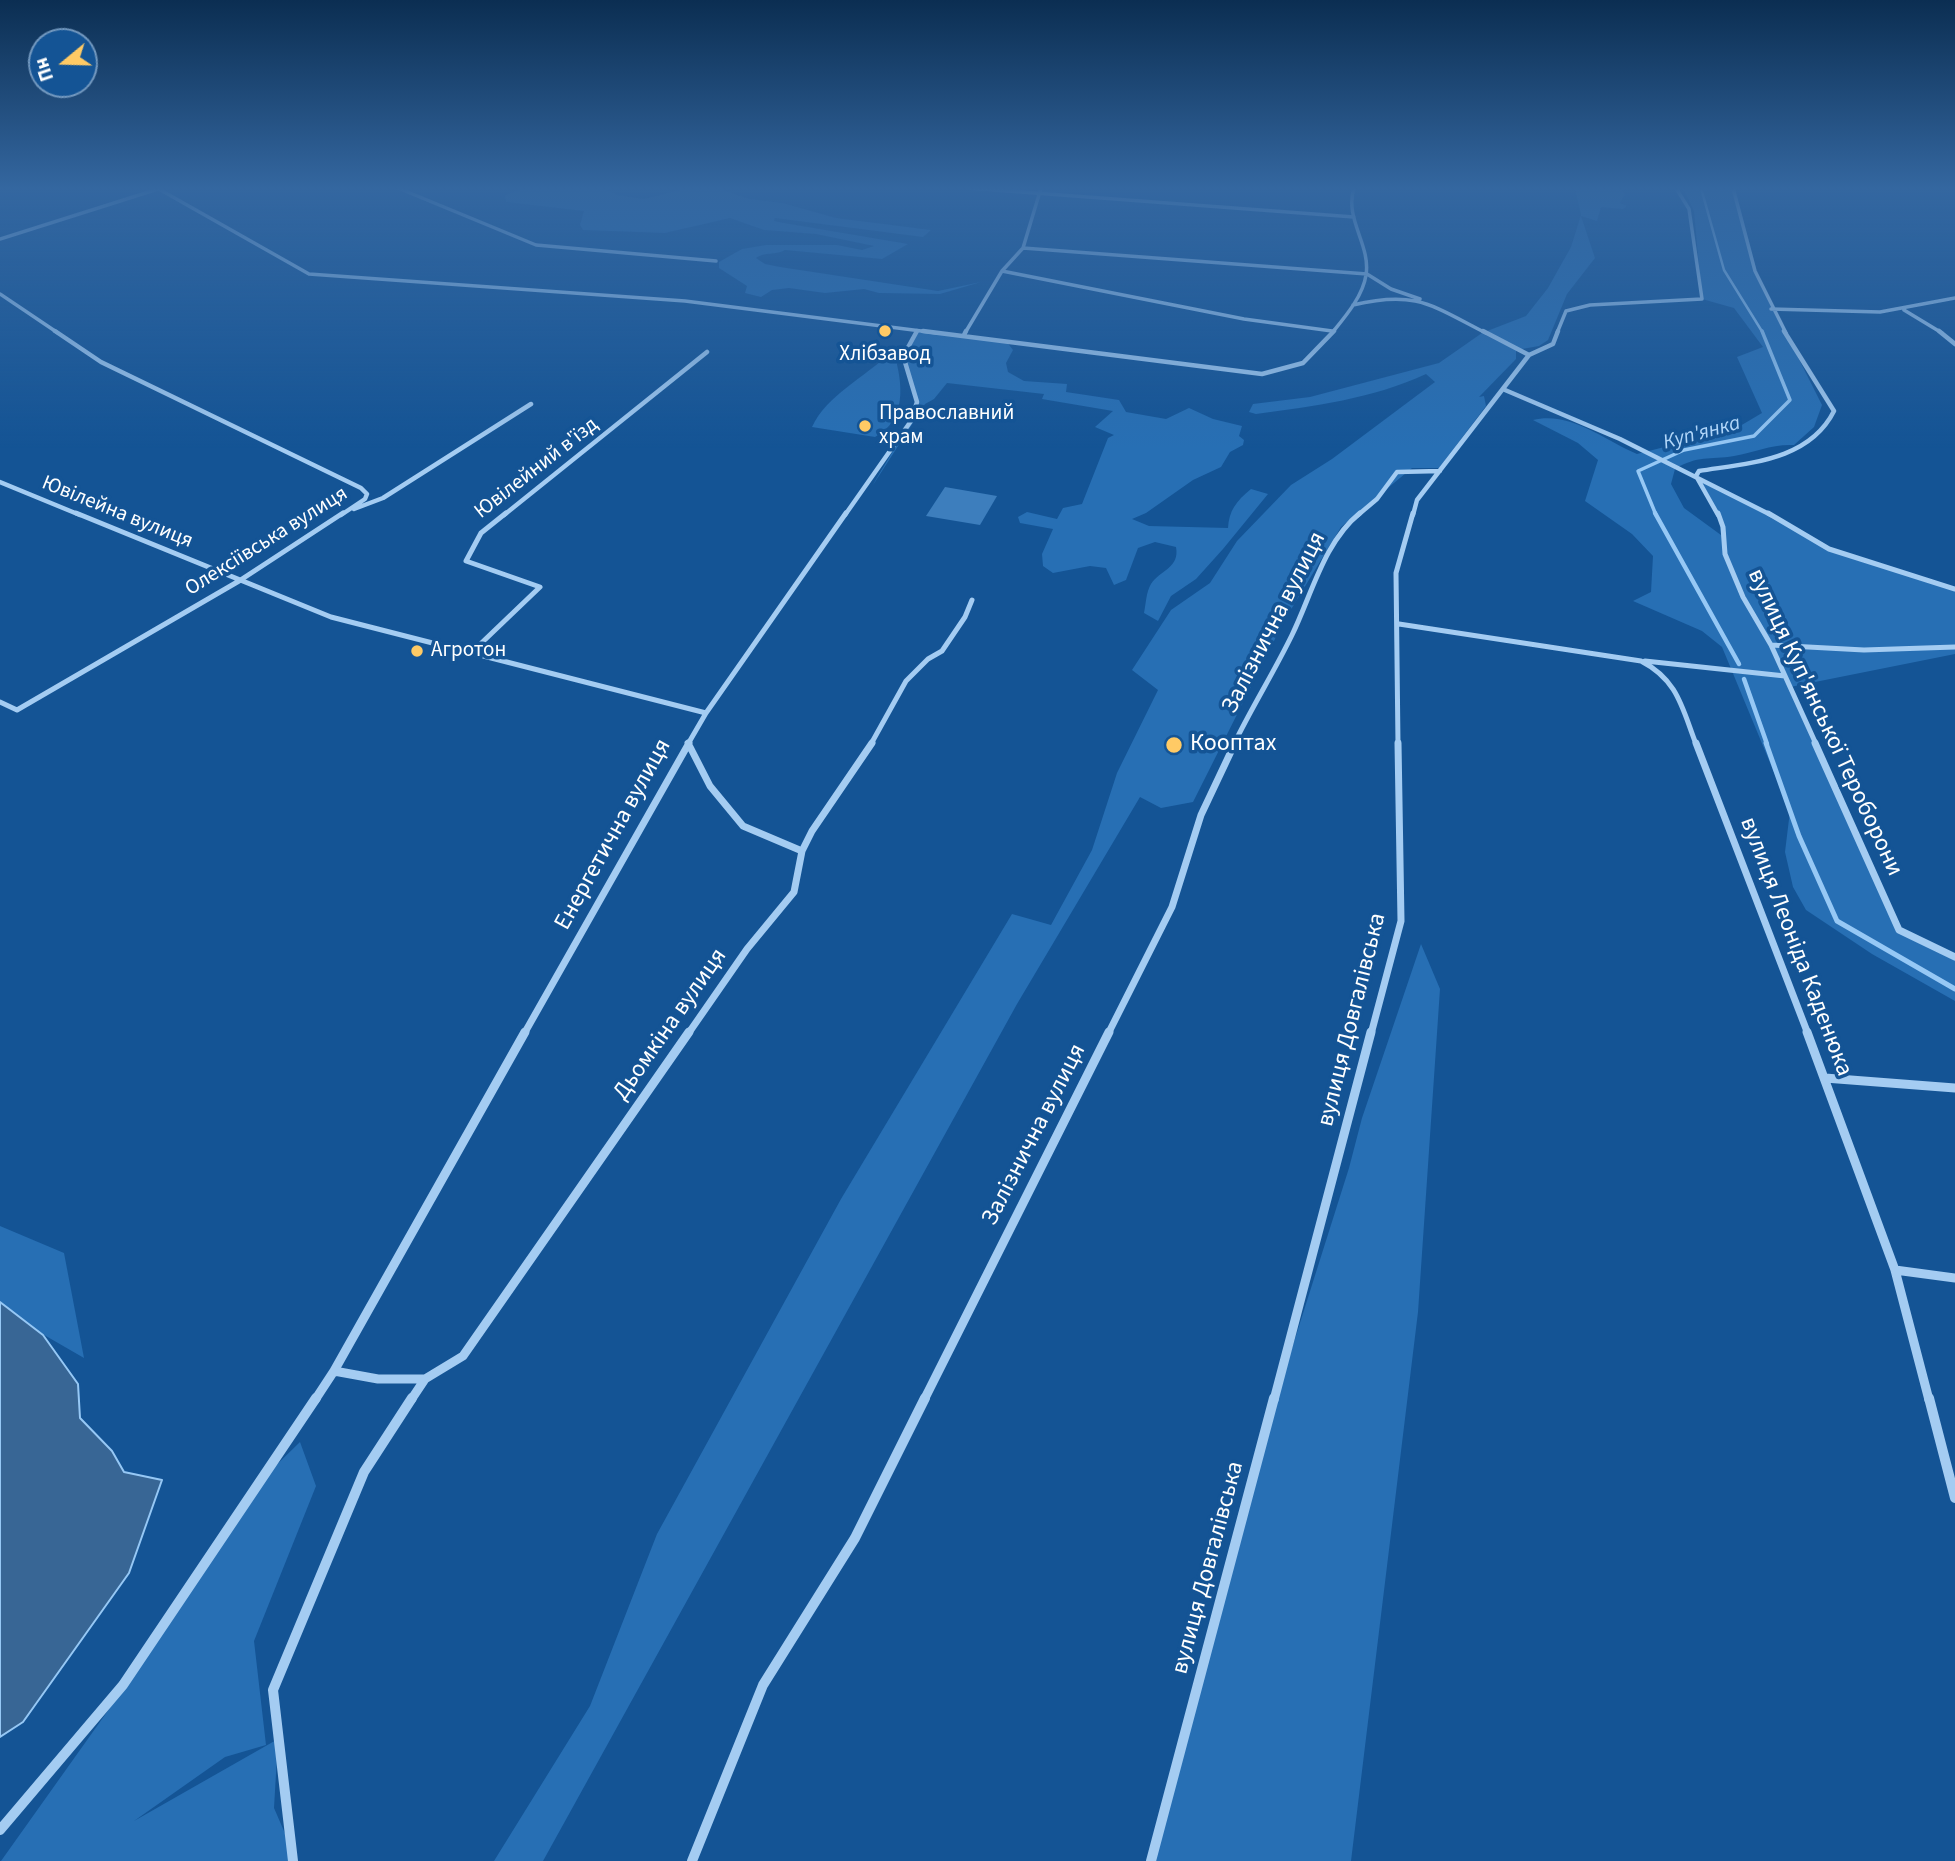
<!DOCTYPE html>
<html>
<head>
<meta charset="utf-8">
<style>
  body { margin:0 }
  #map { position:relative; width:1955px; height:1861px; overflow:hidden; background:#145495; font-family:"Source Sans 3",sans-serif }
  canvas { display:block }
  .north { position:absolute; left:28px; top:28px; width:70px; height:70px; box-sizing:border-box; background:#145495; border:2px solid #7298bf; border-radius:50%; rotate:251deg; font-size:19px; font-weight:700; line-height:28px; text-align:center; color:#fff }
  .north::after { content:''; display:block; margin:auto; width:24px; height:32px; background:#ffca65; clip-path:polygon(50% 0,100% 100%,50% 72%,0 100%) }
</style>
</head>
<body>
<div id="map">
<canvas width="1955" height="1861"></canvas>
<div class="north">Пн</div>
</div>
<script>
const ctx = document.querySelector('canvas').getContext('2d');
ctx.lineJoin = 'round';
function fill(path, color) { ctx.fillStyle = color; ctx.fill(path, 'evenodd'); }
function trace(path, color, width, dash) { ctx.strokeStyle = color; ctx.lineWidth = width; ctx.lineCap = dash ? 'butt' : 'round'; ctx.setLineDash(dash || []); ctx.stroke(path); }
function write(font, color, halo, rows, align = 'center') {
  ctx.font = font + ' "Source Sans 3",sans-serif'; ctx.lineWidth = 7; ctx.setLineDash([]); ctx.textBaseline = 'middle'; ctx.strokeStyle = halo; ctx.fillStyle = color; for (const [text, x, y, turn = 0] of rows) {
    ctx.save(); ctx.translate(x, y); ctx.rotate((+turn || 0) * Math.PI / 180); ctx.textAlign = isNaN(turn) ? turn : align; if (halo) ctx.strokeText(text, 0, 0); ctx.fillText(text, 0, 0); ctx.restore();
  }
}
const green = new Path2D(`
  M523 188H604L617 195 644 199 687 188H716L750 199 783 203 836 218 931 230 923 237 775 218 774 221 784 223 908 244 882 259 785 250C775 256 765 251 756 258L765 264 780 267 938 291 981 282 940 294 879 293 864 289 825 293 789 288 772 290 761 297 745 293 747 286 719 268V262L742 249 766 245H837L862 250 874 246 816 234 764 230 730 218 665 233 583 230 580 225 584 211 506 202 505 195Z
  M1575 188H1621L1625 194 1620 203 1627 206 1623 209 1601 207 1597 221 1581 216 1595 258 1567 294 1548 340 1539 346 1516 350V359L1479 397 1484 396 1486 406 1439 468H1412L1341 527 1284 621 1193 802 1161 808 1140 797 1017 1004 543 1861H494L590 1706 657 1534 841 1199 1012 914 1051 925 1092 850 1117 773 1158 690 1132 670 1171 610 1210 583 1237 541 1291 485 1332 459 1435 382 1426 374C1372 399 1314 406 1256 414L1249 412 1253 404 1310 397 1439 363 1482 333 1526 316 1548 288 1571 247 1581 215Z
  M1683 188H1735L1759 280 1822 405 1814 427 1794 445C1771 444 1756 452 1734 456 1709 460 1698 455 1675 469L1671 484 1684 508 1721 535 1719 516 1696 476 1758 506 1829 549 1955 589V654L1790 687 1899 930 1955 957V1001L1872 954 1806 910 1793 887 1785 852 1790 811 1722 647 1702 631 1633 601 1651 592 1653 556 1632 534 1585 501 1598 460 1578 443 1533 420C1570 411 1604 440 1637 454L1735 429 1762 413 1737 357 1763 347 1734 308 1702 299 1694 211Z
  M917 331 1006 341 1013 350 1006 363 1008 372 1024 381 1067 384 1066 392 1119 400 1126 412 1166 419 1189 408 1213 419 1242 426 1239 436 1244 440 1243 445 1230 452 1221 467 1193 480 1146 513 1132 519 1149 526 1228 528C1229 511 1236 501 1251 489L1268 494 1223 549 1196 579 1171 596 1158 621 1144 613C1146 604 1146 592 1151 584 1160 570 1180 568 1176 547L1155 542 1138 548 1126 580 1114 585 1106 568 1090 566 1053 573 1043 566 1042 554 1053 529 1020 523 1018 517 1027 512 1057 519 1063 508 1082 504 1108 438 1114 435 1095 427 1113 411 1042 399 1044 394 947 383 934 399 925 404 873 485C882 468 916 417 916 403 918 371 890 370 917 331Z
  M894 353C903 384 907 420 875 437L812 427C827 395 865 377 889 354Z
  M1421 944 1440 989 1418 1312 1351 1861H1151L1262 1443 1349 1168 1362 1118Z
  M0 1226 64 1253 84 1358 39 1332 0 1304Z
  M300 1442 316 1486 254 1641 266 1745 225 1757 134 1821 278 1739 274 1808 297 1861H1L107 1712 260 1481Z`);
const water = new Path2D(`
  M0 1302 43 1335 78 1384 80 1418 112 1451 124 1472 162 1480 129 1573 23 1722 0 1737Z`);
const streamFar3 = new Path2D(`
  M1701 188 1724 270 1763 333`);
const streamFar2 = new Path2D(`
  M1656 515 1638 471 1684 450 1754 436 1790 400 1762 331`);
const streamFar1 = new Path2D(`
  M1655 513 1739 664
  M1744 679 1767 744`);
const stream = new Path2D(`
  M1766 743 1799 836 1837 921 1955 989`);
const building = new Path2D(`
  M945 487 997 496 980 525 926 516Z`);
const minorFar5 = new Path2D(`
  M157 188 309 274 685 301 937 333
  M398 188 536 245 716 261
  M968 188 1354 217
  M1733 188 1755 271 1786 333
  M0 239 158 189
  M1023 248 1367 274 1391 289 1420 299
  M1002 271 1244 319 1332 331
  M0 294 58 333
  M1353 305C1416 290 1431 305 1486 333
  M1771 309 1880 312 1955 298
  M1904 310 1942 333
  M965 333 1002 271 1023 248 1041 188
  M1332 333C1345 317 1363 296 1366 275 1371 245 1344 219 1354 188
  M1557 333 1566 311 1590 305 1702 299 1689 209 1676 188`);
const minorFar4 = new Path2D(`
  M55 331 101 362 361 488 367 494 365 499 341 515
  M923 331 1262 374 1303 363 1334 331
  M1483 331 1529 355
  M1939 331 1955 344
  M964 335 966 331
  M1505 390 1620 439 1771 515
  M0 482 80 515
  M354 509 383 498 531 404
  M504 515 707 352
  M845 515 911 421 917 402 905 362 906 351 917 331
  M1358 515 1377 499 1397 472 1440 471
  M1413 515 1417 500 1529 355 1553 344 1558 331
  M1718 515 1696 476 1699 471C1748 463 1809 461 1834 411L1784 331`);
const minorFar3 = new Path2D(`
  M76 513 331 617 706 713
  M1718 513 1723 527 1725 554 1743 597 1771 645 1816 744
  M1768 513 1829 549 1955 589
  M1399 624 1641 661C1678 680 1682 708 1696 744
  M1771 645 1864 650 1955 647
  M471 653 540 587 466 561 481 533 506 513
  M1645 661 1785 676
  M0 702 17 710 239 581 343 513
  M688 744 706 713 846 513
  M871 744 906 681 928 659 942 651 965 617 972 600
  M1234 744C1252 707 1274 672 1292 635 1312 594 1324 542 1360 513
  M1398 744 1396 573 1413 513`);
const minorFar2 = new Path2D(`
  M688 743 710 786 743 826 802 851
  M1696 743 1808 1034
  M1815 743 1899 930 1955 957
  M524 1034 689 743
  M688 1034 747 949 794 892 802 851 812 831 872 743
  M1108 1034 1172 907 1201 815 1235 743
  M1371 1034 1401 921 1398 743`);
const minorFar1 = new Path2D(`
  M1807 1032 1895 1270 1929 1400
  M1825 1078 1955 1088
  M1895 1270 1955 1278
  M334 1371 378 1379H425L463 1356 689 1032
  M315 1400 334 1371 525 1032
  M411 1400 425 1379
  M924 1400 1109 1032
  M1274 1400 1371 1032`);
const minor = new Path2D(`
  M1929 1398 1955 1498
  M0 1830 123 1685 316 1398
  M293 1861 273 1690 364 1472 412 1398
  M692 1861 763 1685 855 1538 925 1398
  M1151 1861 1274 1398`);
const markers = [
  [885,331,7,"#ffca65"],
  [865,426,7,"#ffca65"],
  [417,651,7,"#ffca65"],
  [1174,745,9,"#ffca65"]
];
const farPoinames = [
  ["Хлібзавод",885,355,"center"],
  ["Православний",879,414],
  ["храм",879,438],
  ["Агротон",431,651]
];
const farWaternames = [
  ["Куп'янка",1702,434,-15]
];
const farStreetnames = [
  ["Ювілейний в'їзд",537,469,-38],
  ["Ювілейна вулиця",117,513,22],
  ["Олексіївська вулиця",267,542,-32]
];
const streetNames = [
  ["Залізнична вулиця",1275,623,-63],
  ["вулиця Куп'янської Тероборони",1824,723,65],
  ["Енергетична вулиця",614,835,-61],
  ["вулиця Леоніда Каденюка",1795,947,69],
  ["вулиця Довгалівська",1353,1020,-76],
  ["Дьомкіна вулиця",671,1025,-55],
  ["Залізнична вулиця",1035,1135,-63],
  ["вулиця Довгалівська",1209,1568,-75]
];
const poiNames = [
  ["Кооптах",1190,745]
];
fill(green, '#276fb4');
fill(water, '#386695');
trace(water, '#96c8f5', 2);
trace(streamFar3, '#96c8f5', 2.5);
trace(streamFar2, '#96c8f5', 3.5);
trace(streamFar1, '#96c8f5', 4.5);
trace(stream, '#96c8f5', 5);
fill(building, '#3d7ebd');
trace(minorFar5, '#a4ccf2', 3.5);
trace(minorFar4, '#a4ccf2', 4.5);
trace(minorFar3, '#a4ccf2', 5);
trace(minorFar2, '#a4ccf2', 7);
trace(minorFar1, '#a4ccf2', 9);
trace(minor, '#a4ccf2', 10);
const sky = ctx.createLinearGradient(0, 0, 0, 449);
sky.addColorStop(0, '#0b2e52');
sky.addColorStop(0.42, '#3467a0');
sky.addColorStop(1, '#3467a000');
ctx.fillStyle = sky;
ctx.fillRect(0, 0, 1955, 449);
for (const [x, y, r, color] of markers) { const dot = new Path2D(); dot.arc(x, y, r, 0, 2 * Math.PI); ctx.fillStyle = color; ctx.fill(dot); trace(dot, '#145495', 2.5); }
write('21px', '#fff', '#145495', farPoinames, 'left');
write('italic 21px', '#b1d6f9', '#145495', farWaternames);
write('21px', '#fff', '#145495', farStreetnames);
write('24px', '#fff', '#145495', streetNames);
write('24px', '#fff', '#145495', poiNames, 'left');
</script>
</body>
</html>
